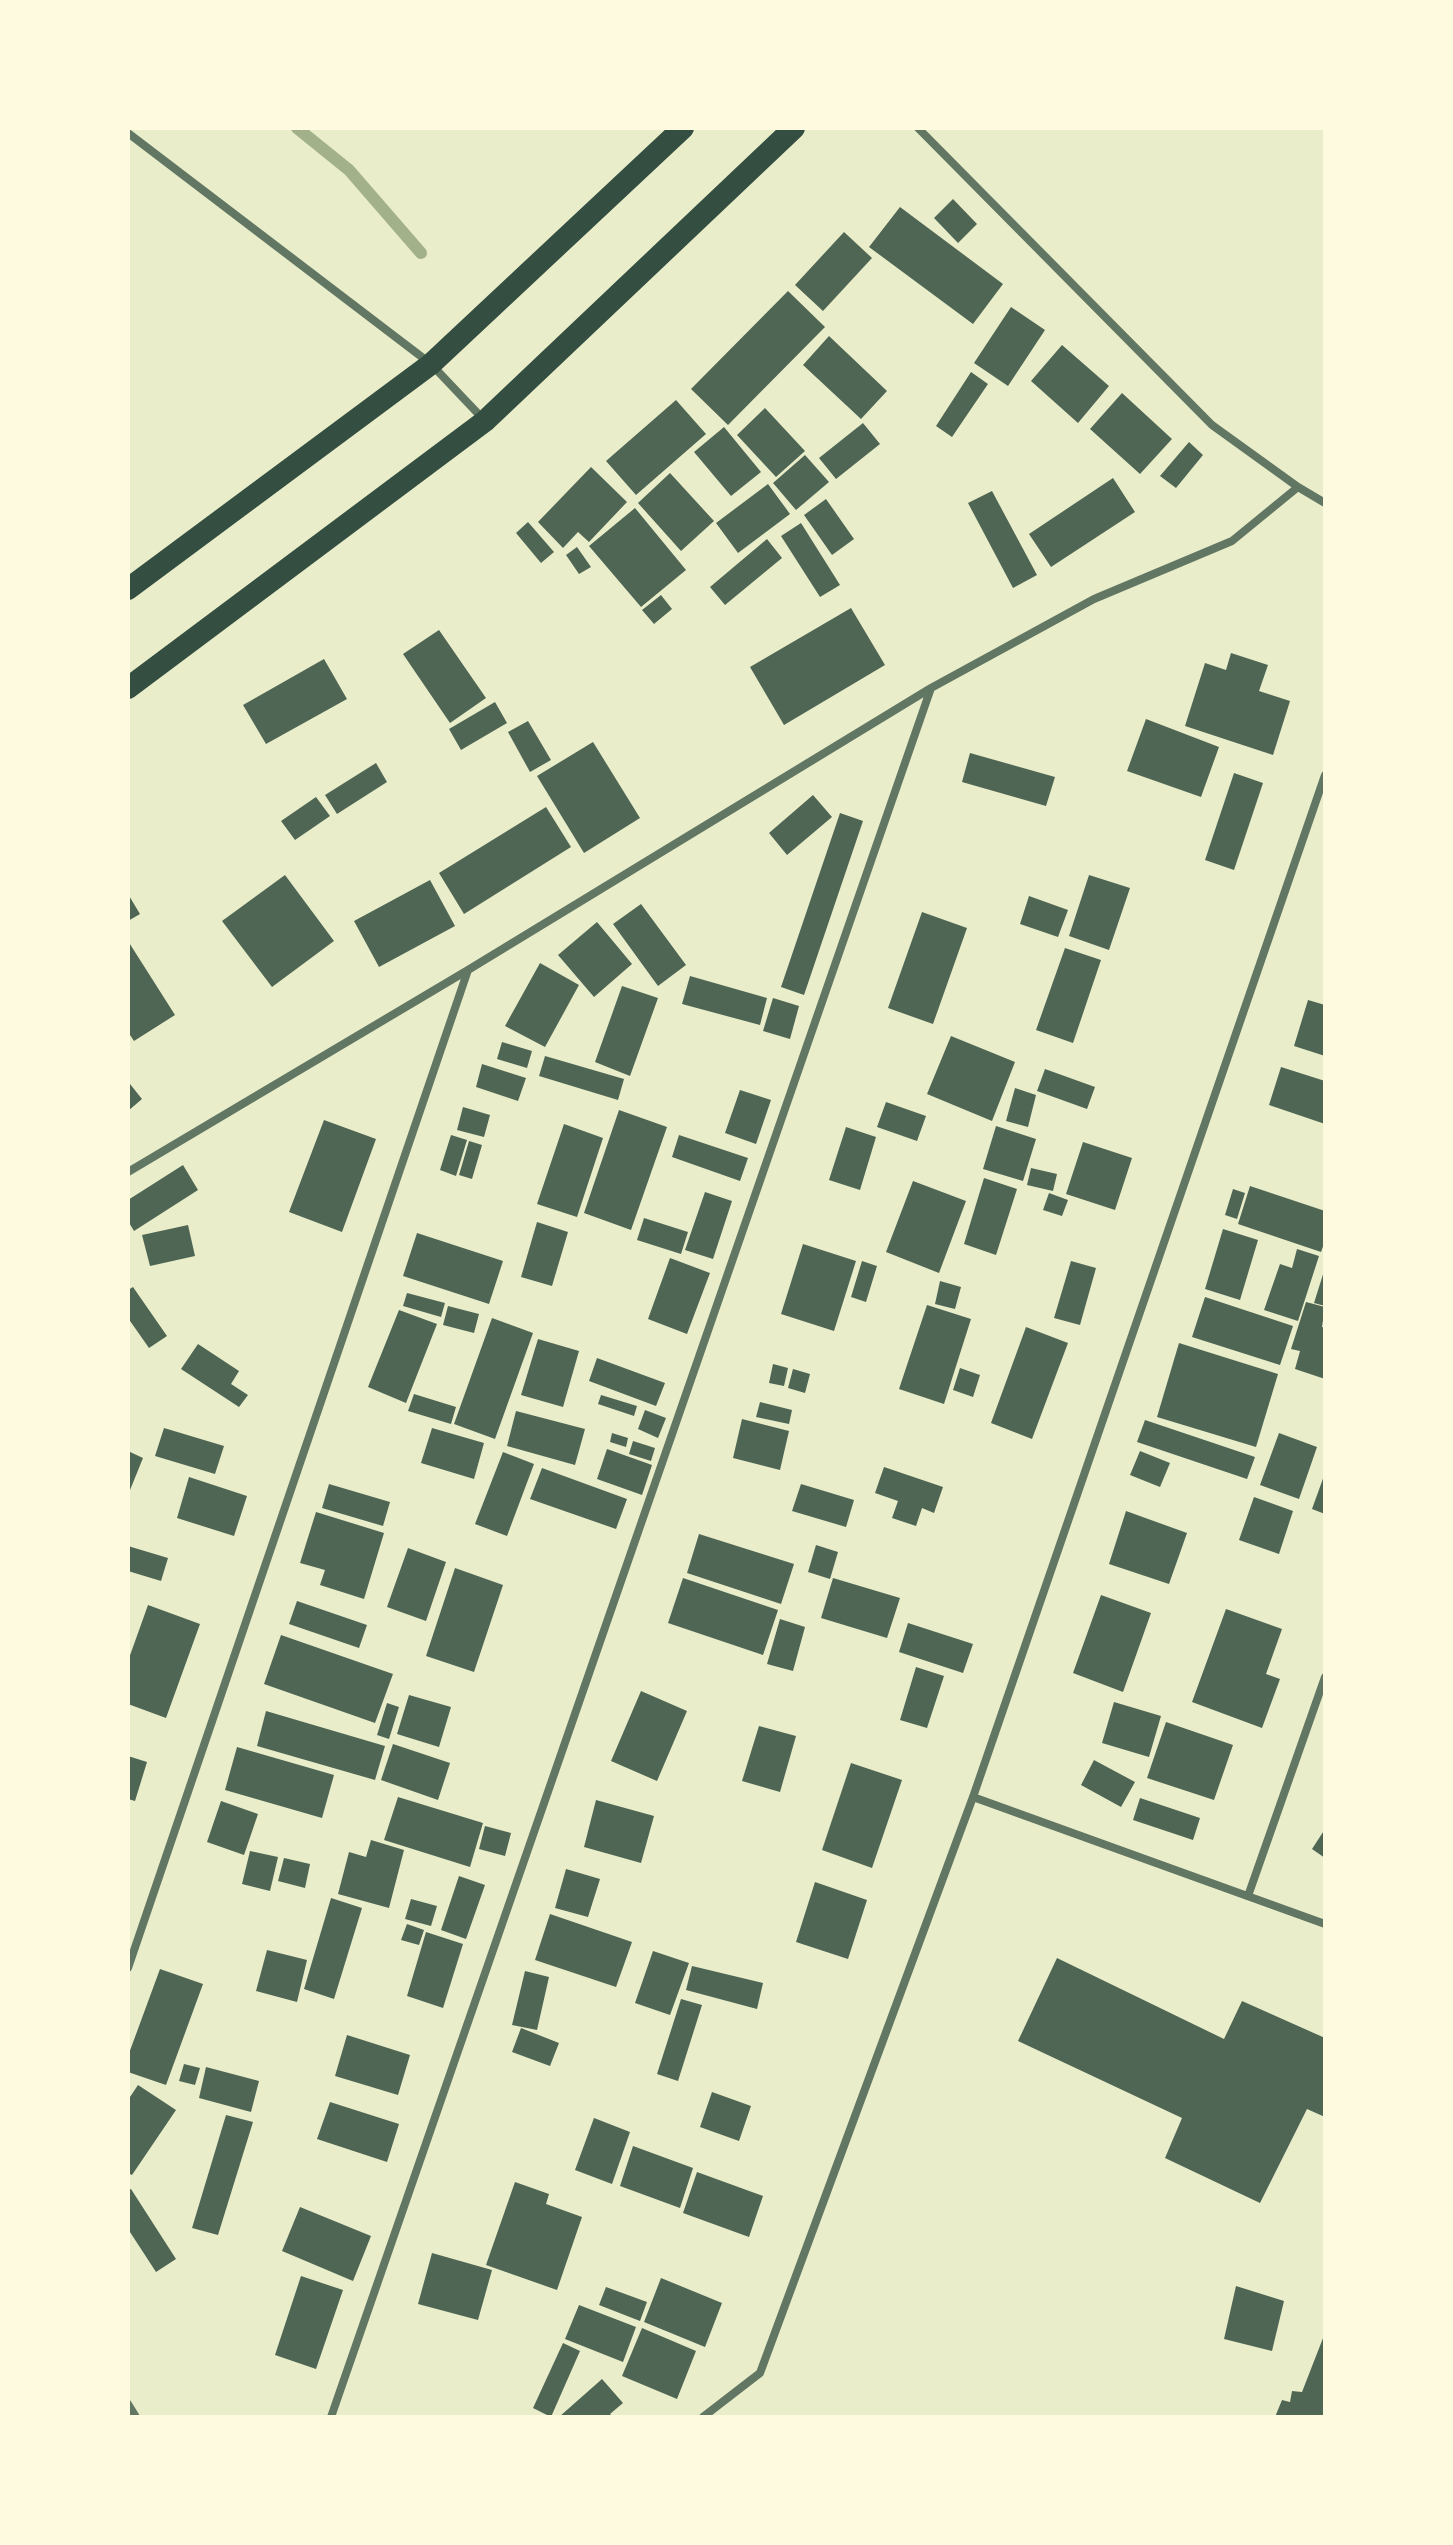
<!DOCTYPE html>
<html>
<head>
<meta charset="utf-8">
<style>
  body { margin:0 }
  #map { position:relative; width:1453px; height:2545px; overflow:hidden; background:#e9edc9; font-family:Montserrat,sans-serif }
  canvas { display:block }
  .frame { position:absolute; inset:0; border:130px solid #fefae0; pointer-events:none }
</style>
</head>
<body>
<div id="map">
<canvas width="1453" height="2545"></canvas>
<div class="frame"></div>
</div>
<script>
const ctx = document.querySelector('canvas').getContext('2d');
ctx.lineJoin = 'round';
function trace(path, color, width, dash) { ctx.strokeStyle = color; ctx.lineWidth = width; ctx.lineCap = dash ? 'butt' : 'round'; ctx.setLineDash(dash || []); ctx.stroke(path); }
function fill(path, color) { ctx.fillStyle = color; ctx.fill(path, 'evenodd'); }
const stream = new Path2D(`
  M297 128 349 170 421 253`);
const building = new Path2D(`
  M953 199 977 224 958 243 934 218Z
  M900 207 1003 284 973 324 869 247Z
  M844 232 872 258 823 311 795 285Z
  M788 291 825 327 728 425 691 389Z
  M1011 307 1045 330 1008 386 974 363Z
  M829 336 887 391 861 419 803 365Z
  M1062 345 1109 386 1078 423 1031 381Z
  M971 372 988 384 952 437 936 426Z
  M1122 393 1172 439 1140 474 1090 429Z
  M676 400 706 434 636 495 606 461Z
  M765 408 805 451 776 477 737 435Z
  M863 423 880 444 836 479 819 458Z
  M724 427 761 472 731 496 694 452Z
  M1189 442 1203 455 1176 488 1160 476Z
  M805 455 829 482 796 510 773 483Z
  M591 467 627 502 589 542 578 532 563 548 538 522Z
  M670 473 714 521 681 551 638 503Z
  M1113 478 1135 512 1051 567 1029 534Z
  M768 484 790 514 738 553 716 523Z
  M992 491 1037 575 1013 588 968 503Z
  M826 499 854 539 832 555 804 515Z
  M635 508 686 570 641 607 589 546Z
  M528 522 554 552 541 563 516 533Z
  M801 523 840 585 820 597 781 536Z
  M767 539 782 558 725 605 710 587Z
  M577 547 591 567 579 574 566 555Z
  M661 595 672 609 654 624 642 610Z
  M851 608 885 665 784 725 750 667Z
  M439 630 486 698 450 723 403 654Z
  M1231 653 1268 665 1259 691 1290 701 1273 755 1185 726 1205 663 1226 670Z
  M324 659 347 699 266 744 243 705Z
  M495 702 507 723 461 750 449 729Z
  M1146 719 1219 747 1201 797 1127 771Z
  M528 721 551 760 530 772 508 732Z
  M593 742 640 818 584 853 537 776Z
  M970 753 1055 777 1046 806 962 782Z
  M376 763 387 782 337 814 325 795Z
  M1234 773 1263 783 1234 870 1205 860Z
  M813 795 832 817 787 855 769 833Z
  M316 797 330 816 295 840 281 821Z
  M546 807 571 847 464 914 439 873Z
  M840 813 863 821 804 995 781 987Z
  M285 875 334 941 272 987 222 921Z
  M1089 875 1130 888 1109 950 1069 936Z
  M430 880 455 926 379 967 354 921Z
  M128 894 140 914 128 921Z
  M1029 896 1068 910 1058 937 1020 924Z
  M641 904 686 965 658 986 613 924Z
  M922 912 967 928 933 1024 888 1008Z
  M597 922 632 964 594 997 558 955Z
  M128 941 175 1015 134 1041 128 1032Z
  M1065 948 1101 960 1073 1043 1036 1030Z
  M540 963 579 985 545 1047 505 1026Z
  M690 976 767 998 760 1025 682 1004Z
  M622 986 658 998 630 1076 595 1062Z
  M773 998 799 1006 790 1039 763 1031Z
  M1308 1000 1325 1005V1056L1294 1046Z
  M951 1036 1015 1062 992 1121 927 1094Z
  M502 1042 532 1051 527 1068 497 1059Z
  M545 1056 624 1079 618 1100 539 1076Z
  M482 1064 526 1078 518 1101 476 1087Z
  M1281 1067 1325 1081V1124L1269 1105Z
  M1045 1069 1095 1087 1087 1109 1037 1091Z
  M130 1084 142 1099 128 1111V1086Z
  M1015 1088 1036 1095 1028 1127 1006 1121Z
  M740 1090 771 1100 756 1144 725 1133Z
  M886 1102 926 1116 917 1141 877 1127Z
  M463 1107 490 1115 484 1137 457 1130Z
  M619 1110 667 1127 631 1230 584 1213Z
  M324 1120 376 1139 342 1232 289 1212Z
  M564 1124 603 1138 577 1217 537 1204Z
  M996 1126 1036 1139 1023 1181 983 1169Z
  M846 1127 876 1137 860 1190 829 1180Z
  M451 1135 467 1140 456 1176 440 1170Z
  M679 1135 748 1158 740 1181 672 1157Z
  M469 1141 482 1145 472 1179 459 1175Z
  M1083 1142 1132 1158 1115 1210 1066 1194Z
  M183 1165 198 1190 134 1231 128 1221V1200Z
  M1031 1168 1057 1174 1053 1191 1027 1185Z
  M984 1178 1017 1189 996 1255 964 1244Z
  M913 1181 966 1201 939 1273 886 1252Z
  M1250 1186 1325 1211V1241L1321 1252 1238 1224Z
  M1233 1189 1245 1193 1237 1219 1225 1215Z
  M705 1192 732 1201 713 1259 685 1250Z
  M1049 1193 1068 1200 1062 1216 1043 1210Z
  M644 1218 688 1232 681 1254 637 1240Z
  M537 1222 568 1232 552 1286 521 1277Z
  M188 1225 195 1256 150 1266 142 1235Z
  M1223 1229 1258 1240 1240 1300 1205 1289Z
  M417 1233 503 1261 489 1304 403 1276Z
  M803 1244 856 1261 834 1331 781 1314Z
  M1297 1249 1319 1256 1298 1321 1264 1310 1280 1264 1292 1268Z
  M670 1258 710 1273 687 1334 648 1319Z
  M862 1261 877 1266 866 1302 851 1297Z
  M1071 1261 1096 1268 1080 1325 1054 1318Z
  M1325 1268V1306L1314 1303Z
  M940 1281 961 1287 955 1309 935 1304Z
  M133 1287 167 1336 149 1348 128 1318V1290Z
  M407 1293 445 1303 441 1317 403 1306Z
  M1205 1297 1293 1326 1280 1365 1192 1337Z
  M1306 1302 1325 1307 1322 1327 1325 1328V1379L1295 1369 1300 1351 1291 1349Z
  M927 1305 971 1319 944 1404 899 1389Z
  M448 1306 479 1314 474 1333 443 1325Z
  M399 1310 437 1324 406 1403 368 1387Z
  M492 1318 533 1333 495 1439 454 1424Z
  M1026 1327 1068 1343 1032 1439 991 1423Z
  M538 1339 579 1351 563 1407 521 1395Z
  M1179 1343 1278 1374 1256 1447 1157 1417Z
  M198 1344 239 1371 231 1384 248 1395 239 1407 181 1369Z
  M597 1358 665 1383 656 1406 589 1381Z
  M773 1364 788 1368 784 1386 769 1383Z
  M960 1368 980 1375 973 1397 953 1390Z
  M793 1369 810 1374 805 1393 788 1388Z
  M414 1394 456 1407 451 1424 408 1411Z
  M601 1395 637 1406 634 1416 598 1404Z
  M760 1402 792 1410 789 1424 756 1417Z
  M645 1410 666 1418 658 1438 638 1429Z
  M516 1411 585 1429 575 1465 507 1446Z
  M742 1419 789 1431 780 1470 733 1458Z
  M1145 1420 1255 1457 1247 1479 1137 1442Z
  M164 1428 224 1446 215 1474 155 1456Z
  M432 1428 484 1443 474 1479 421 1463Z
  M612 1433 628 1438 626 1447 610 1442Z
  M1279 1433 1317 1447 1299 1499 1260 1485Z
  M633 1441 655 1448 651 1461 629 1454Z
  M607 1449 652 1465 642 1495 597 1479Z
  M128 1451 143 1458 128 1495Z
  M1140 1451 1170 1463 1160 1487 1130 1475Z
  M503 1452 534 1464 507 1536 475 1524Z
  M884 1467 943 1487 934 1513 922 1508 916 1526 892 1518 898 1501 875 1493Z
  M542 1468 627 1499 616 1529 530 1499Z
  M1325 1473V1514L1312 1509Z
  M189 1477 247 1496 234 1536 177 1518Z
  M329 1484 390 1502 383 1526 322 1508Z
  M801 1484 854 1500 846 1527 792 1511Z
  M1254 1497 1293 1511 1279 1554 1239 1540Z
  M1126 1511 1187 1533 1169 1584 1109 1564Z
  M316 1512 384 1533 364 1599 320 1585 325 1570 300 1563Z
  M699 1534 794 1564 781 1604 687 1573Z
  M816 1545 838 1552 830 1579 808 1572Z
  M128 1546 168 1558 161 1581 128 1571Z
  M408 1548 446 1562 426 1621 387 1607Z
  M455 1568 503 1585 474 1672 426 1656Z
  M683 1578 778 1610 763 1655 668 1623Z
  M833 1578 900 1598 887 1638 821 1618Z
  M1101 1595 1151 1613 1123 1692 1073 1673Z
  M297 1601 367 1625 359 1648 289 1624Z
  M148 1605 200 1624 166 1718 128 1704V1661Z
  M1226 1609 1282 1629 1266 1674 1280 1679 1262 1728 1192 1702Z
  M780 1619 805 1627 793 1671 767 1664Z
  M908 1623 973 1644 963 1673 899 1652Z
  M281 1635 393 1674 375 1723 264 1684Z
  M916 1667 944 1676 927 1728 900 1720Z
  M641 1691 687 1711 657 1781 611 1761Z
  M409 1695 451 1707 439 1747 397 1734Z
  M1114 1702 1161 1716 1149 1757 1102 1743Z
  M387 1703 399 1707 389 1739 377 1735Z
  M266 1711 385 1746 375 1780 257 1746Z
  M1166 1722 1233 1745 1214 1800 1147 1778Z
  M759 1726 796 1736 780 1792 742 1781Z
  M393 1744 450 1763 438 1800 381 1780Z
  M237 1747 334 1775 322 1818 225 1790Z
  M128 1756 147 1762 135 1801 128 1799Z
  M1094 1760 1135 1782 1121 1807 1081 1785Z
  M851 1763 902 1780 872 1868 822 1850Z
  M398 1797 483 1823 470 1867 384 1840Z
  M1140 1798 1200 1818 1193 1840 1133 1820Z
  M596 1800 654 1816 641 1863 584 1847Z
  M221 1801 258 1814 244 1855 207 1842Z
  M485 1826 511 1833 505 1856 479 1849Z
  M1325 1829V1858L1312 1849Z
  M371 1840 404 1850 389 1908 338 1894 349 1852 366 1857Z
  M250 1851 278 1857 270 1891 242 1884Z
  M284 1858 310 1864 305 1888 278 1881Z
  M566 1869 600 1879 588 1917 555 1908Z
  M459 1876 485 1885 466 1939 441 1930Z
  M815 1882 867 1900 848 1959 796 1942Z
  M331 1898 362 1908 334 1999 304 1989Z
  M411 1899 437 1906 431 1926 405 1919Z
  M550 1914 632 1942 616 1987 535 1960Z
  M407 1924 424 1930 419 1945 401 1940Z
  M426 1932 463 1944 443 2008 407 1996Z
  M267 1950 307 1960 297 2002 256 1991Z
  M653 1951 689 1963 670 2015 635 2003Z
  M1057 1958 1224 2039 1242 2001 1325 2038V2117L1307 2109 1260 2203 1165 2158 1182 2118 1018 2041Z
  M692 1966 763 1983 757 2009 686 1990Z
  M160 1969 203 1984 166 2085 128 2072V2056Z
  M525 1971 549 1977 537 2030 512 2025Z
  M681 1999 702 2005 678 2081 657 2074Z
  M521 2028 559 2043 550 2066 512 2052Z
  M347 2035 410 2055 398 2095 335 2076Z
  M184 2064 200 2068 195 2085 179 2081Z
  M206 2067 259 2081 251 2112 199 2098Z
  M138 2085 176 2110 132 2175 128 2173V2100Z
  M712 2092 751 2106 739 2141 700 2127Z
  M330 2102 399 2124 387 2162 317 2139Z
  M226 2115 253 2122 218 2235 192 2228Z
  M594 2118 630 2132 612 2184 575 2170Z
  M633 2146 693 2168 680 2208 620 2186Z
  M697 2172 763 2196 749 2237 683 2213Z
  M515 2182 549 2194 546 2204 582 2217 557 2290 486 2265Z
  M131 2189 176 2259 156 2272 128 2229V2190Z
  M300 2207 371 2236 353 2281 282 2251Z
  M432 2253 492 2270 478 2320 418 2304Z
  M301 2276 343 2290 316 2369 275 2355Z
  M661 2278 722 2303 705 2347 644 2322Z
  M1236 2286 1284 2301 1272 2351 1224 2339Z
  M606 2287 647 2302 640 2321 599 2305Z
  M579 2305 636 2327 623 2362 565 2339Z
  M642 2328 696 2351 677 2399 622 2376Z
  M1325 2333V2417H1275L1282 2400 1290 2402 1292 2391 1302 2392Z
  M563 2343 580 2351 551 2417 533 2408Z
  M602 2379 623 2403 610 2414 613 2417H559Z`);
const minor = new Path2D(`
  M918 128 1212 425 1298 487 1325 503
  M128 133 431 364 485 421
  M128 1172 468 970 931 688 1094 599 1232 541 1298 487
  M973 1797 1325 1924
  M1248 1896 1325 1677
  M128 1968 468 970
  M128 2404 136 2417
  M331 2417 931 688
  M703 2417 760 2373 973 1797 1325 775`);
const trunk = new Path2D(`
  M128 589 431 364 683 128
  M128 688 485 421 794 128`);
trace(stream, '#a3b18a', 12);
fill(building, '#4f6655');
trace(minor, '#617663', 8);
trace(trunk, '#344e41', 22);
</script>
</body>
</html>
